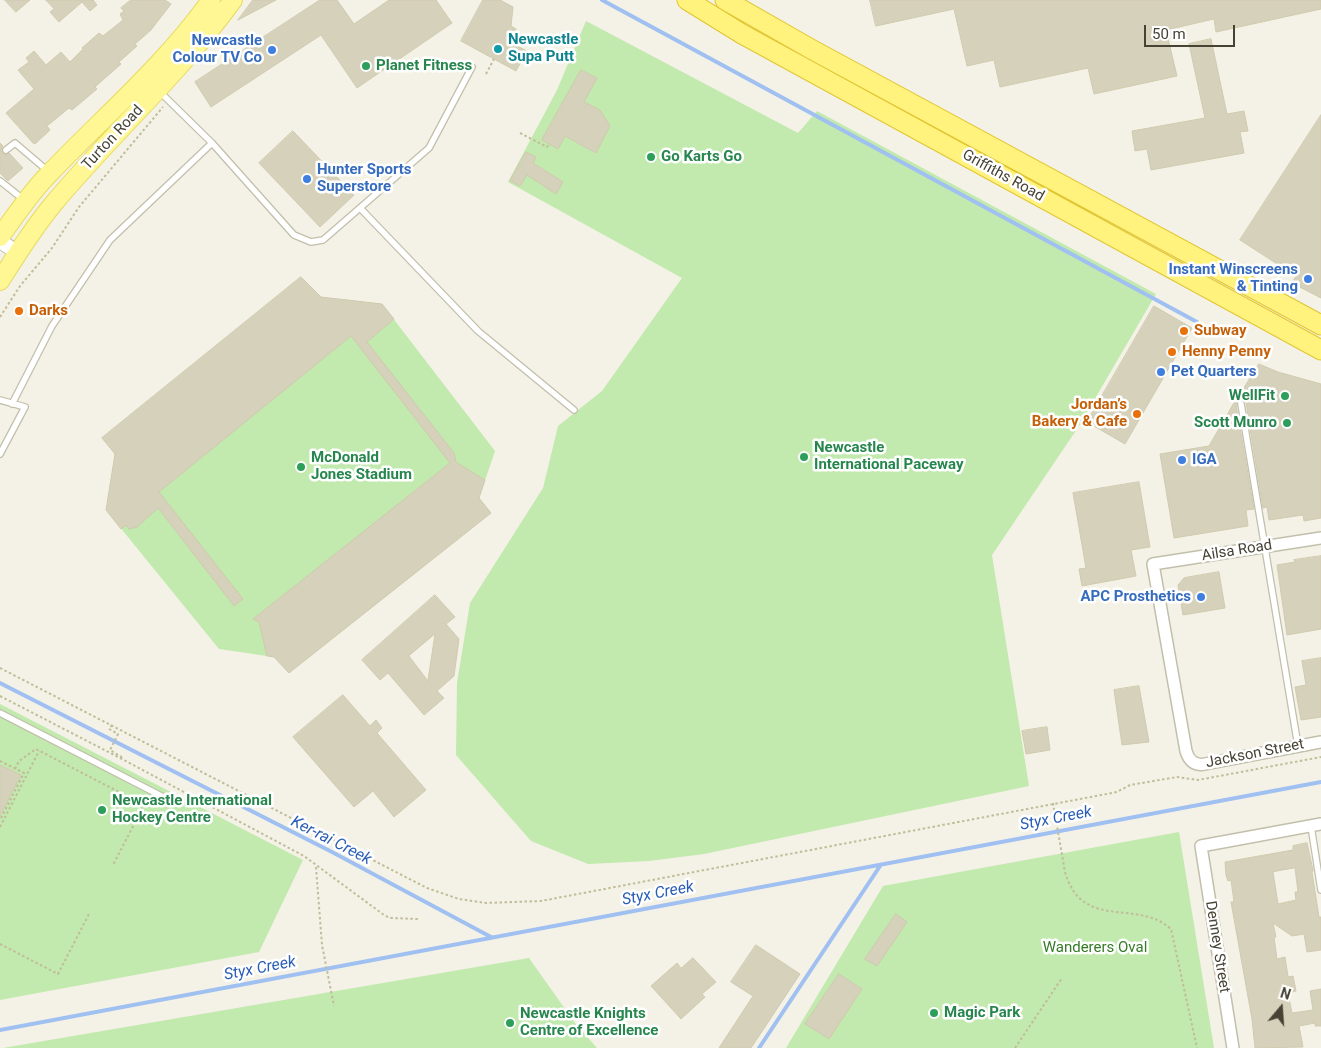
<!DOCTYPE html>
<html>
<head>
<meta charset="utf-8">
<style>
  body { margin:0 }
  #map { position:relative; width:1321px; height:1048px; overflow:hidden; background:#f4f2e6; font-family:Roboto,sans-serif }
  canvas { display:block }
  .north { position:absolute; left:1256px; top:983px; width:50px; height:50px; -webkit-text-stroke:4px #fff; paint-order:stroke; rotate:18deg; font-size:14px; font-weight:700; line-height:20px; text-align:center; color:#464335 }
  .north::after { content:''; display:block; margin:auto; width:18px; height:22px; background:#464335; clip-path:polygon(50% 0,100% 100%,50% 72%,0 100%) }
  .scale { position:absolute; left:1144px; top:25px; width:91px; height:22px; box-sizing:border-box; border:2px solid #464335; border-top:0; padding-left:6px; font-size:15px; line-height:18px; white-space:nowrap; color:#464335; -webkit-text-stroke:4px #fff; paint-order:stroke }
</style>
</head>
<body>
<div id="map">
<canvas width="1321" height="1048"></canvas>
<div class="north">N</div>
<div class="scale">50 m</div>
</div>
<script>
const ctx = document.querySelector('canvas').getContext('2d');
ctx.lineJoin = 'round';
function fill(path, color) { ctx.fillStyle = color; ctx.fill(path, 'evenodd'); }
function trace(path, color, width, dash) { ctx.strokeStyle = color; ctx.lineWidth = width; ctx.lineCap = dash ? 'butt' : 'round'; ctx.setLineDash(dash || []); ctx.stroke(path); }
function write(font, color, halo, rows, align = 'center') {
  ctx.font = font + ' Roboto,sans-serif'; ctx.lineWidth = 5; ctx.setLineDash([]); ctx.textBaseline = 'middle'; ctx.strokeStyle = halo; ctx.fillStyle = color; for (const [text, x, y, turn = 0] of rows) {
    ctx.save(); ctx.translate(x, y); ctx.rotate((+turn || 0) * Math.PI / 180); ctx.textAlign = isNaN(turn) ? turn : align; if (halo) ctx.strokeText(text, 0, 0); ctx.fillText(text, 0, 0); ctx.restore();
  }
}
const green = new Path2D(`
  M586 21 798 133 817 111 1156 294 1079 426 992 555 1029 786 704 854 649 861 588 864 531 841 456 755 457 683 470 603 543 488 558 426 602 391 682 278 508 182 557 90Z
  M301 277 321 297 382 304 495 451 479 498 491 513 289 673 274 657 219 649 106 510 115 454 102 438Z
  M0 704 303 860 259 952 0 1000Z
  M1179 832 1214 1048H786L883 886Z
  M529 958 575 1023 597 1048H3Z`);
const stream = new Path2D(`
  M602 0 1197 322
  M0 683 332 852 491 937
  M0 1030 1321 782
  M759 1048 880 866`);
const building = new Path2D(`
  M5 0H30L16 12Z
  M46 0H93L97 5 90 11 82 2 59 22 50 12 54 9Z
  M131 0H165L171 4 151 30 135 44 137 46 119 62 121 64 95 87 97 89 72 110 69 108 47 126 50 130 35 144 33 143 6 113 34 89 18 70 29 62 26 58 34 51 46 65 61 52 70 62 83 49 82 48 99 33 103 36 123 20 120 14 124 11 121 8Z
  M253 0H276L238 20Z
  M320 0H337L354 24 389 0H436L452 23 357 88 321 35 211 107 195 82Z
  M483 0H500L513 7 511 26 516 29 515 45 527 51 516 71 461 41Z
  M870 0H1321V9L1216 32 1214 19 1166 30 1177 76 1094 94 1088 68 1000 87 994 60 967 66 954 9 876 26Z
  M1211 39 1227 114 1244 111 1248 131 1240 132 1244 153 1151 170 1147 149 1135 151 1132 131 1205 118 1189 44Z
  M581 70 597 78 584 102 600 110 610 126 596 153 565 136 558 149 542 140Z
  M1321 115V298L1292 283 1296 276 1240 240Z
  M293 131 354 195 320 227 259 163Z
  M0 143 3 146 1 150 3 153 6 155 9 153 23 168 8 181 0 173Z
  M526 152 536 157 533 163 563 182 556 194 527 175 520 186 510 181Z
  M301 277 321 297 382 304 394 319 367 342 454 453 456 462 485 480 479 498 491 513 289 673 274 657 267 656 259 622 253 619 450 463 351 336 159 492 243 599 234 606 158 508 137 527 129 529 126 525 121 529 106 510 115 454 102 438Z
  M1154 306 1192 328 1125 444 1087 422Z
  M1259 364 1278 372 1321 384V518L1304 521 1303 515 1269 520 1267 507 1263 508 1246 403 1241 399 1238 401 1236 405 1254 509 1246 510 1248 526 1174 538 1160 454 1209 446 1235 401V402Z
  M1139 482 1150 547 1131 550 1136 576 1082 586 1079 569 1086 568 1073 493Z
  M1321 556V629L1287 635 1277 565 1295 562 1294 560Z
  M1219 572 1225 608 1183 615 1178 585 1184 578Z
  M435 595 455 617 446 624 459 639 454 676 437 691 444 698 424 715 388 673 380 680 362 660ZM435 634 428 680V681L409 656Z
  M1321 658V717L1301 720 1295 687 1306 685 1302 661Z
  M1139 686 1149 742 1122 745 1114 690Z
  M343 695 370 726 376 720 382 728 377 733 426 790 394 817 373 791 354 807 293 737Z
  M1047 727 1050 750 1026 754 1022 731Z
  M0 765 21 775 0 816Z
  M1307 843 1313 870V871L1312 872 1319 917H1321V950L1307 952 1304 934 1292 936 1273 923 1276 937H1274L1277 959 1285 957 1288 977 1293 976 1296 991 1288 993 1292 1013 1313 1010 1310 991 1321 989V1026H1315V1023L1299 1026 1303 1047 1255 1048 1252 1019 1231 902H1234L1231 880 1228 881 1226 875 1225 862 1293 850V846ZM1295 868 1298 892H1295L1296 900 1278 904 1273 872Z
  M896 914 907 922 877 966 865 959Z
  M756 945 800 974 751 1048H719L753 996 731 982Z
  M693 958 716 982 702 994 705 997 681 1019 651 986 677 963 681 968Z
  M839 974 862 989 829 1039 805 1024Z`);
const path = new Path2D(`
  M486 74 494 59
  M520 133 547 147 549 144
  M0 317 20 286 52 248 79 207 163 107
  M0 668 427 888 459 899 486 903 541 901 1117 792 1130 785 1177 777 1198 780 1321 757
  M0 696 122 759 304 856 384 915 390 918 418 919
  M112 725 109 729 118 734 110 750 123 758 122 759
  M0 761 24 773 0 820
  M15 769 19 761 36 749 144 805 113 865
  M1053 803 1065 872C1082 932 1137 898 1171 929L1197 1048
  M0 827 39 751
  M316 867 322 945 334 1006
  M0 944 58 974 89 914
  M1015 1048 1062 978`);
const service = new Path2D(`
  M160 92 212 143 294 235 311 242 323 240 429 148 472 67
  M6 150 15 143 49 172
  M0 181 24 200
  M360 208 478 331 574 410
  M0 400 25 407 0 454
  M12 404 52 326 110 240 212 143
  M1241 404 1298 746
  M0 713 169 800
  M1311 826 1321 890`);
const minor = new Path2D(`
  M1321 538 1153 564 1186 751C1189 761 1195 766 1205 764L1321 742
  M1233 1048 1201 846 1321 824`);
const tertiary = new Path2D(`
  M0 241 18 253`);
const primary = new Path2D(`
  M0 237C14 217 29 195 47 176 102 118 164 66 211 0
  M0 281C17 254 34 227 54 203 112 134 180 73 233 0`);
const trunk = new Path2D(`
  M687 0 742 34 1321 350
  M725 0 811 49 1321 325`);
const markers = [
  [498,49,5,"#0f9aa8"],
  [272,50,5,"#3f7fe0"],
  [366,66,5,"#2e9e5b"],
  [651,157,5,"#2e9e5b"],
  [307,179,5,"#3f7fe0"],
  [1308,279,5,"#3f7fe0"],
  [19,311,5,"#e8710a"],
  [1184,331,5,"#e8710a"],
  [1172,352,5,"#e8710a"],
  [1161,372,5,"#3f7fe0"],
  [1285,396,5,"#2e9e5b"],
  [1137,414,5,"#e8710a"],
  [1287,423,5,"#2e9e5b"],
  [804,457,5,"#2e9e5b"],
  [1182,460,5,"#3f7fe0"],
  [301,467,5,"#2e9e5b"],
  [1201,597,5,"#3f7fe0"],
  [102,810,5,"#2e9e5b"],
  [934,1013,5,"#2e9e5b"],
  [510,1023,5,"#2e9e5b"]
];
const cultureNames = [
  ["Newcastle",508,40],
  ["Supa Putt",508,57]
];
const shopNames = [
  ["Newcastle",262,41],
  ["Colour TV Co",262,58],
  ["Hunter Sports",317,170,"left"],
  ["Superstore",317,187,"left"],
  ["Instant Winscreens",1298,270],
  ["& Tinting",1298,287],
  ["Pet Quarters",1171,372,"left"],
  ["IGA",1192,460,"left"],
  ["APC Prosthetics",1191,597]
];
const leisureNames = [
  ["Planet Fitness",376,66],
  ["Go Karts Go",661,157],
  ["WellFit",1275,396,"right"],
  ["Scott Munro",1277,423,"right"],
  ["Newcastle",814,448],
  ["International Paceway",814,465],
  ["McDonald",311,458],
  ["Jones Stadium",311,475],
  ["Newcastle International",112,801],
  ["Hockey Centre",112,818],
  ["Magic Park",944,1013],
  ["Newcastle Knights",520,1014],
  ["Centre of Excellence",520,1031]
];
const streetNames = [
  ["Turton Road",113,138,-47],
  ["Griffiths Road",1003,176,29],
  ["Ailsa Road",1237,551,-9],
  ["Jackson Street",1255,754,-11],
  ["Denney Street",1217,947,81]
];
const foodNames = [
  ["Darks",29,311],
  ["Subway",1194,331],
  ["Henny Penny",1182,352],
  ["Jordan’s",1127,405,"right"],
  ["Bakery & Cafe",1127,422,"right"]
];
const parkNames = [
  ["Wanderers Oval",1095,948]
];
const waterNames = [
  ["Styx Creek",1056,819,-11],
  ["Ker-rai Creek",331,841,27],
  ["Styx Creek",658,894,-11],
  ["Styx Creek",260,969,-11]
];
fill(green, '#c2e9ae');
trace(stream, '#a0c0f2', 4);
fill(building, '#d5d1bb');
trace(building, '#d0caae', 1);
trace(service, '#c2bfab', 8);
trace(minor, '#c2bfab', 14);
trace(tertiary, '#c2bfab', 16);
trace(primary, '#e7da61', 20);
trace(trunk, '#e1c532', 21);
trace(path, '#c1bc99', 2, [2.5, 2.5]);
trace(service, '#fff', 5.5);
trace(minor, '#fff', 11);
trace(tertiary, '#fff', 14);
trace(primary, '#fff794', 18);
trace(trunk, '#fff27d', 19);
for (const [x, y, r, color] of markers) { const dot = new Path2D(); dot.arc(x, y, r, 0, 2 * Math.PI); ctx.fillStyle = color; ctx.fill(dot); trace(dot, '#fff', 2); }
write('bold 15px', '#0d838f', '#fff', cultureNames, 'left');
write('bold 15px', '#366cbe', '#fff', shopNames, 'right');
write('bold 15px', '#27864d', '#fff', leisureNames, 'left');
write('15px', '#464335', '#fff', streetNames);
write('bold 15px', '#c56008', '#fff', foodNames, 'left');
write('15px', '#357a27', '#fff', parkNames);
write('italic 16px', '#2b5eb5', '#fff', waterNames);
</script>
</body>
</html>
